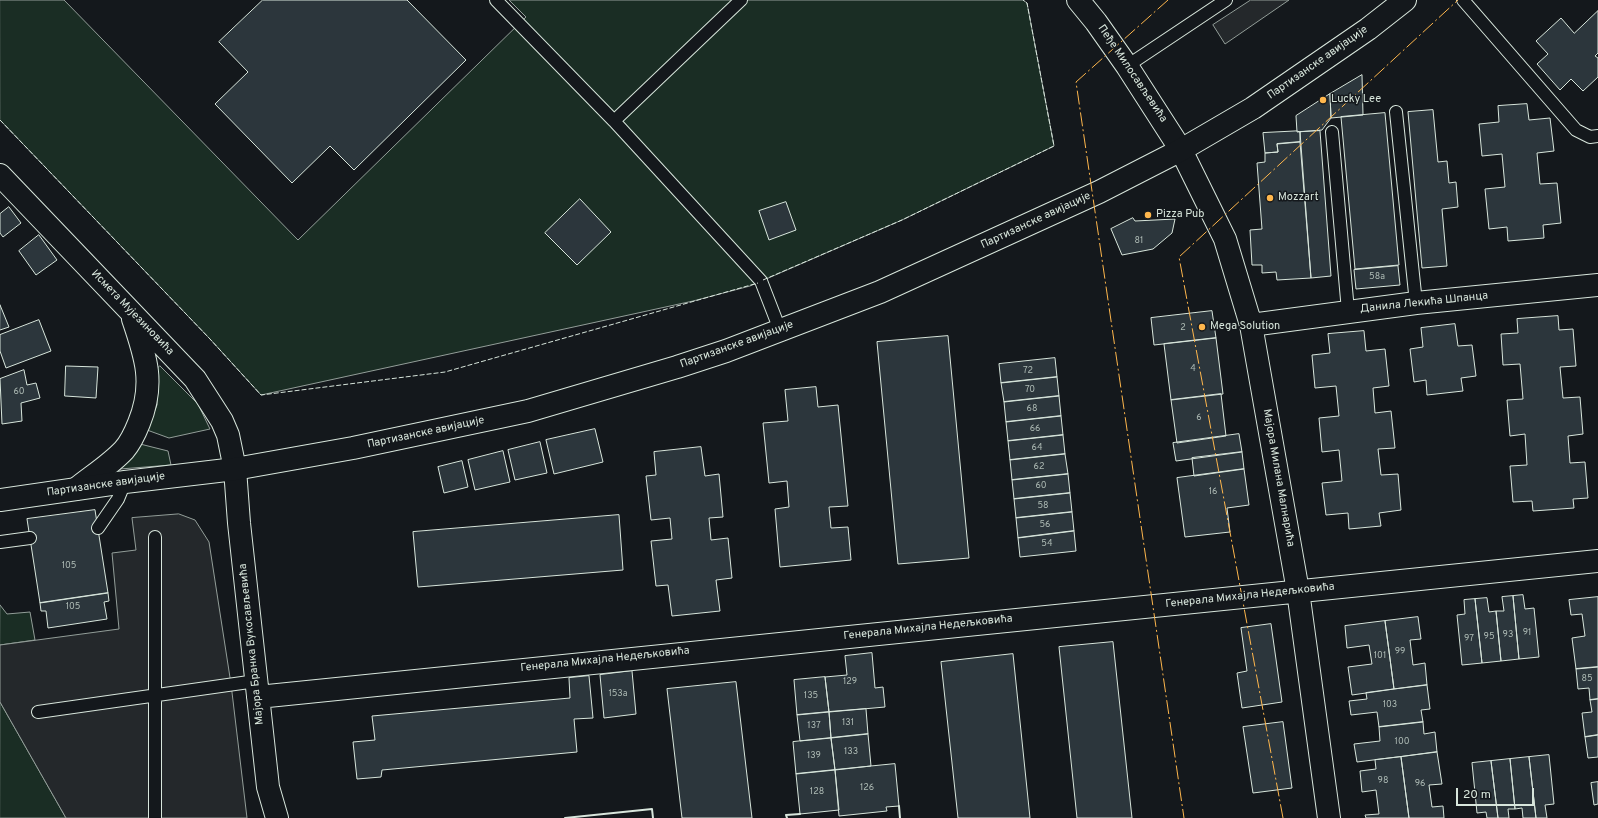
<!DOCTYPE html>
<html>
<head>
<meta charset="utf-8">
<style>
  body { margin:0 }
  #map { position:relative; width:1598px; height:818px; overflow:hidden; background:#14181c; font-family:Overpass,sans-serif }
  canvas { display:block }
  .scale { position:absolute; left:1456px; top:788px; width:78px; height:18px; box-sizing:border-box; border:2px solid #d8e6dc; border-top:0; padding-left:5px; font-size:12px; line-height:14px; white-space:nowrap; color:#d8e6dc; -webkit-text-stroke:3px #14181c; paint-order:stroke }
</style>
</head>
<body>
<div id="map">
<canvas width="1598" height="818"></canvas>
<div class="scale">20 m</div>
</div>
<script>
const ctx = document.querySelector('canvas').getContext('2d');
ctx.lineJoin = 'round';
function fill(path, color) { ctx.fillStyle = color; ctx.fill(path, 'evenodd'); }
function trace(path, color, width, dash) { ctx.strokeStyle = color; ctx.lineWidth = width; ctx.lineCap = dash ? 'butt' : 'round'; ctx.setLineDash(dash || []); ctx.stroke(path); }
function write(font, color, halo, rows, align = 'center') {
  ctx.font = font + ' Overpass,sans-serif'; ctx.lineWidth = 3; ctx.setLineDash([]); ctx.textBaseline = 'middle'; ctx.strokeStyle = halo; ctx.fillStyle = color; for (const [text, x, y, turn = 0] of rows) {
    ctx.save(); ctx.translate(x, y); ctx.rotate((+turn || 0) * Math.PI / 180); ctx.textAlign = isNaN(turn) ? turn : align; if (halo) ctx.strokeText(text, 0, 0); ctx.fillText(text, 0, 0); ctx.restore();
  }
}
const green = new Path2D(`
  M0 0H64L298 240 526 17 509 0H1023L1027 3 1054 146 902 220 750 286 693 301 261 395 210 339 0 120Z
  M160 366 198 404 210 429 169 438 147 430 157 405V369Z
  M140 444 168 451 171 465 120 469V466Z
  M0 605 7 614 30 612 35 640 0 645Z
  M0 702 66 818H0Z`);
const parking = new Path2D(`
  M1251 0H1289L1225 44 1213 25Z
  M179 514 195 520 209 542 231 684 247 818H66L0 702V645L119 629 112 553 136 550 132 518Z`);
const building = new Path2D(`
  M263 0H407L466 60 354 170 330 146 292 183 215 104 248 72 219 42Z
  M1598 11V53L1595 56 1598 58V77L1583 91 1571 79 1560 90 1537 64 1548 54 1536 41 1561 18 1574 33Z
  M1362 75 1363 115 1331 118 1330 94Z
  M1330 94 1331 118 1322 130 1297 132 1296 116Z
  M1527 104 1529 120 1550 118 1554 151 1537 153 1540 184 1557 183 1561 223 1543 225 1544 238 1508 241 1507 227 1489 229 1485 189 1505 187 1502 154 1482 156 1479 124 1499 122 1498 106Z
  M1433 110 1438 162 1447 161 1449 183 1456 182 1458 207 1442 209 1447 266 1422 268 1408 112Z
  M1385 113 1399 265 1355 269 1341 117Z
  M1297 131 1300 132V142L1277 144 1278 152 1265 153 1263 133Z
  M1320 131 1331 276 1311 278 1300 132Z
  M1300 142 1311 278 1277 280 1276 272 1262 273V265H1252L1250 230 1262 229 1257 163 1265 162V153L1278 152 1277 144Z
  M580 199 611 232 577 265 545 233Z
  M786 202 796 230 769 240 759 211Z
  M9 207 21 223 3 237 0 233V214Z
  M1133 218 1135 221 1175 219 1172 233 1153 249 1122 255 1111 229Z
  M39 235 57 260 36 275 19 251Z
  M1398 266 1400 285 1356 289 1354 270Z
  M0 305 9 327 0 330Z
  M1212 311 1216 338 1154 345 1151 318Z
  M1558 316 1559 330 1573 329 1576 366 1560 367 1563 398 1580 397 1583 434 1568 436 1570 463 1585 462 1588 498 1573 499 1574 508 1533 511 1532 501 1513 502 1510 466 1527 465 1525 434 1510 436 1507 400 1523 399 1520 364 1503 365 1501 334 1518 333 1517 319Z
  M39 320 51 351 6 368 0 351V335Z
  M1455 324 1458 346 1472 345 1476 376 1461 378 1463 391 1427 395 1426 380 1414 382 1410 349 1423 347 1421 328Z
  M1364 331 1366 351 1385 349 1389 386 1373 388 1375 413 1391 411 1395 448 1378 449 1381 475 1398 474 1401 510 1379 513 1381 526 1349 529 1348 513 1326 515 1322 483 1342 481 1339 450 1322 452 1319 418 1339 416 1336 386 1315 388 1312 355 1330 353 1328 334Z
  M948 336 969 558 898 564 877 342Z
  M1216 338 1223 394 1171 400 1164 344Z
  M1055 358 1057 377 1001 383 999 364Z
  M66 366 98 367 96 398 65 396Z
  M24 370 27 385 36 383 40 398 21 403 22 421 2 424 0 379Z
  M1057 377 1059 396 1004 402 1001 383Z
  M816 387 818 407 838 405 848 506 829 507 831 528 848 527 851 560 780 567 775 509 789 507 787 481 769 483 763 423 788 421 785 390Z
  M1221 394 1226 436 1177 443 1171 400Z
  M1059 396 1061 416 1006 422 1004 402Z
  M1061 416 1063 435 1008 441 1006 422Z
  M595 429 603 462 554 474 546 440Z
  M1239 434 1242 452 1176 461 1173 443Z
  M1063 435 1065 454 1010 460 1008 441Z
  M540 442 547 473 515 480 508 450Z
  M701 447 705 476 719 474 723 517 709 518 711 540 728 538 732 578 716 580 720 611 672 616 668 585 656 586 651 541 672 539 670 518 651 520 646 476 656 475 654 452Z
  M503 451 510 482 475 490 468 460Z
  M1242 452 1244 469 1194 476 1192 458Z
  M1065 454 1068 474 1012 480 1010 460Z
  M462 461 468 487 444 493 438 467Z
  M1244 469 1249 505 1227 508 1230 532 1185 537 1177 478Z
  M1068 474 1070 493 1014 499 1012 480Z
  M1070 493 1072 512 1016 518 1014 499Z
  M95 510 108 593 40 603 27 519Z
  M1072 512 1074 531 1018 538 1016 518Z
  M619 515 623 570 418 587 413 532Z
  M1074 531 1076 551 1020 557 1018 538Z
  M108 593 109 601 104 602 107 619 48 628 46 611H41L40 603Z
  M1523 595 1525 609 1534 608 1539 657 1519 659 1513 596Z
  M1513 596 1519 659 1501 661 1496 611H1504L1502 597Z
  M1598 597V667L1576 669 1572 638 1585 636 1582 614 1571 615 1569 600Z
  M1487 598 1489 612 1496 611 1501 661 1482 663 1475 599Z
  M1475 599 1482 663 1462 665 1457 615 1465 614 1464 600Z
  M1418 617 1421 639 1410 640 1413 665 1425 663 1427 685 1394 689 1385 621Z
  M1385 621 1394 689 1352 695 1348 667 1372 664 1369 645 1347 648 1345 626Z
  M1271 624 1282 702 1242 708 1237 673 1247 671 1241 628Z
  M1113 642 1132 818H1077L1059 647Z
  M872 653 875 688 883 687 885 707 829 712 825 677 847 675 845 656Z
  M1013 654 1030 818H958L941 662Z
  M1598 667V699L1590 700 1589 688 1578 689 1576 669Z
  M632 671 636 714 604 718 600 675Z
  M589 676 593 718 574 719 577 752 382 770 381 777 357 779 353 742 375 740 372 716 570 698 569 678Z
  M825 677 829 712 797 715 794 680Z
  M736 682 752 818H682L667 689Z
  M1427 685 1430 709 1421 710 1423 722 1379 727 1377 712 1351 715 1349 701 1367 699 1366 693Z
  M1598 699V735L1585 737 1582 713 1592 712 1590 700Z
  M866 709 868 734 831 738 829 712Z
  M829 712 831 738 800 741 797 715Z
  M1283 722 1292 788 1253 793 1243 727Z
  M1423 722 1424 734 1435 732 1437 752 1357 762 1354 744 1380 741 1379 727Z
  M868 734 871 766 835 770 831 738Z
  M1598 735V757L1588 758 1585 737Z
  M831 738 835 770 796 774 793 742Z
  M1437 752 1442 784 1429 785 1432 807 1443 806 1444 818H1409L1401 757Z
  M1549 755 1554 804 1545 805 1547 818H1536L1529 757Z
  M1401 757 1409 818H1366L1365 815 1379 814 1376 790 1362 792 1360 771 1376 769 1375 760Z
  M1529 757 1536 818H1523L1522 808 1515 809 1510 759Z
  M1510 759 1515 809H1508L1509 818H1498L1491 761Z
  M1491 761 1498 818H1487L1486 812 1477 813 1472 763Z
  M895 764 899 806 886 807 887 811 839 816 835 770Z
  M835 770 839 810 800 814 796 774Z
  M1598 782V804L1594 805 1591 783Z`);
const lane = new Path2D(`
  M496 0 614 121 761 281 780 330
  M1463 0 1576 130 1590 137 1598 136
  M1127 66 1226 0
  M1396 112 1416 303
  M614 121 741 0
  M1332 132 1348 311
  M98 528 118 499 125 482
  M0 542 30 538
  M38 712 256 681
  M155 818V537`);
const street = new Path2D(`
  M1078 0 1096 22 1127 66 1181 150 1225 239 1251 325 1298 591 1329 818
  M0 175 195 379 222 421 228 435 235 469 239 523 268 787 277 818
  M1251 325 1416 303 1598 285
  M76 489C92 476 110 465 124 450 131 442 135 433 139 423 155 384 146 357 133 319
  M258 697 1598 561`);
const secondary = new Path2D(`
  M0 500 125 482 235 469 353 448 528 411 677 367 726 351 880 292 1099 192 1181 150 1253 108 1368 29 1405 0`);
const fence = new Path2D(`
  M0 120 210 339 261 395 445 372 758 283
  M763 280 902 220 1054 146 1027 3 1023 0`);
const wall = new Path2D(`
  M899 806 900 818
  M565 818 652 809 653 818
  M787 818 786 815 800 814`);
const power = new Path2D(`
  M1168 0 1076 82 1184 818
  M1283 818 1179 257 1458 0`);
const markers = [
  [1323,100,4,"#ffb74d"],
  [1270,198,4,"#ffb74d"],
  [1148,215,4,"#ffb74d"],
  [1202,327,4,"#ffb74d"]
];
const numberNames = [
  ["81",1139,241],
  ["58a",1377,277],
  ["2",1183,328],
  ["4",1193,369],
  ["72",1028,371],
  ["70",1030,390],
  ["60",19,392],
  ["68",1032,409],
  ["6",1199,418],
  ["66",1035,429],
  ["64",1037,448],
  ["62",1039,467],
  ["60",1041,486],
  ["16",1213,492],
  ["58",1043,506],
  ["56",1045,525],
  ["54",1047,544],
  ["105",69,566],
  ["105",73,607],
  ["91",1527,633],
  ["93",1508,635],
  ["95",1489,637],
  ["97",1469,639],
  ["99",1400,652],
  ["101",1380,656],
  ["85",1587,679],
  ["129",850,682],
  ["153a",618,694],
  ["135",811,696],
  ["103",1390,705],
  ["131",848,723],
  ["137",814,726],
  ["100",1402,742],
  ["133",851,752],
  ["139",814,756],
  ["98",1383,781],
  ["96",1420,784],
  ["126",867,788],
  ["128",817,792]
];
const streetNames = [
  ["Партизанске авијације",1318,63,-35],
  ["Пеђе Милосављевића",1132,74,56],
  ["Партизанске авијације",1036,221,-25],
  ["Данила Лекића Шпанца",1424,303,-6],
  ["Исмета Мујезиновића",132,313,46],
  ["Партизанске авијације",737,345,-20],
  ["Партизанске авијације",426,433,-12],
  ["Мајора Милана Малнарића",1278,478,80],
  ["Партизанске авијације",106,485,-8],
  ["Генерала Михајла Недељковића",1250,596,-6],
  ["Генерала Михајла Недељковића",928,628,-6],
  ["Мајора Бранка Вукосављевића",252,644,-96],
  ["Генерала Михајла Недељковића",605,660,-6]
];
const poiNames = [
  ["Lucky Lee",1331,100],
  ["Mozzart",1278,198],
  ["Pizza Pub",1156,215],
  ["Mega Solution",1210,327]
];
fill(green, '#1a2d24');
trace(green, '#939e99', 1);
fill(parking, '#24282b');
trace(parking, '#939e99', 1);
fill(building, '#2c363c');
trace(building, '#d8e6dc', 1);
trace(lane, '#d8e6dc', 14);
trace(street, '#d8e6dc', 24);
trace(secondary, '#d8e6dc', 24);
trace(lane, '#14181c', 12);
trace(street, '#14181c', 22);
trace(secondary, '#14181c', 22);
trace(fence, '#d8e6dc', 1, [5, 2]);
trace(wall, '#d8e6dc', 2);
trace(power, '#ffb74d', 1, [14, 3, 2, 3]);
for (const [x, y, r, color] of markers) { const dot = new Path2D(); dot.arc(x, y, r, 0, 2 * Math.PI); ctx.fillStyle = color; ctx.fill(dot); trace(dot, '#14181c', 1.5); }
write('9px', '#adbab4', null, numberNames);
write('11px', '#d8e6dc', '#14181c', streetNames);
write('11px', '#d8e6dc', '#14181c', poiNames, 'left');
</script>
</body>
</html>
